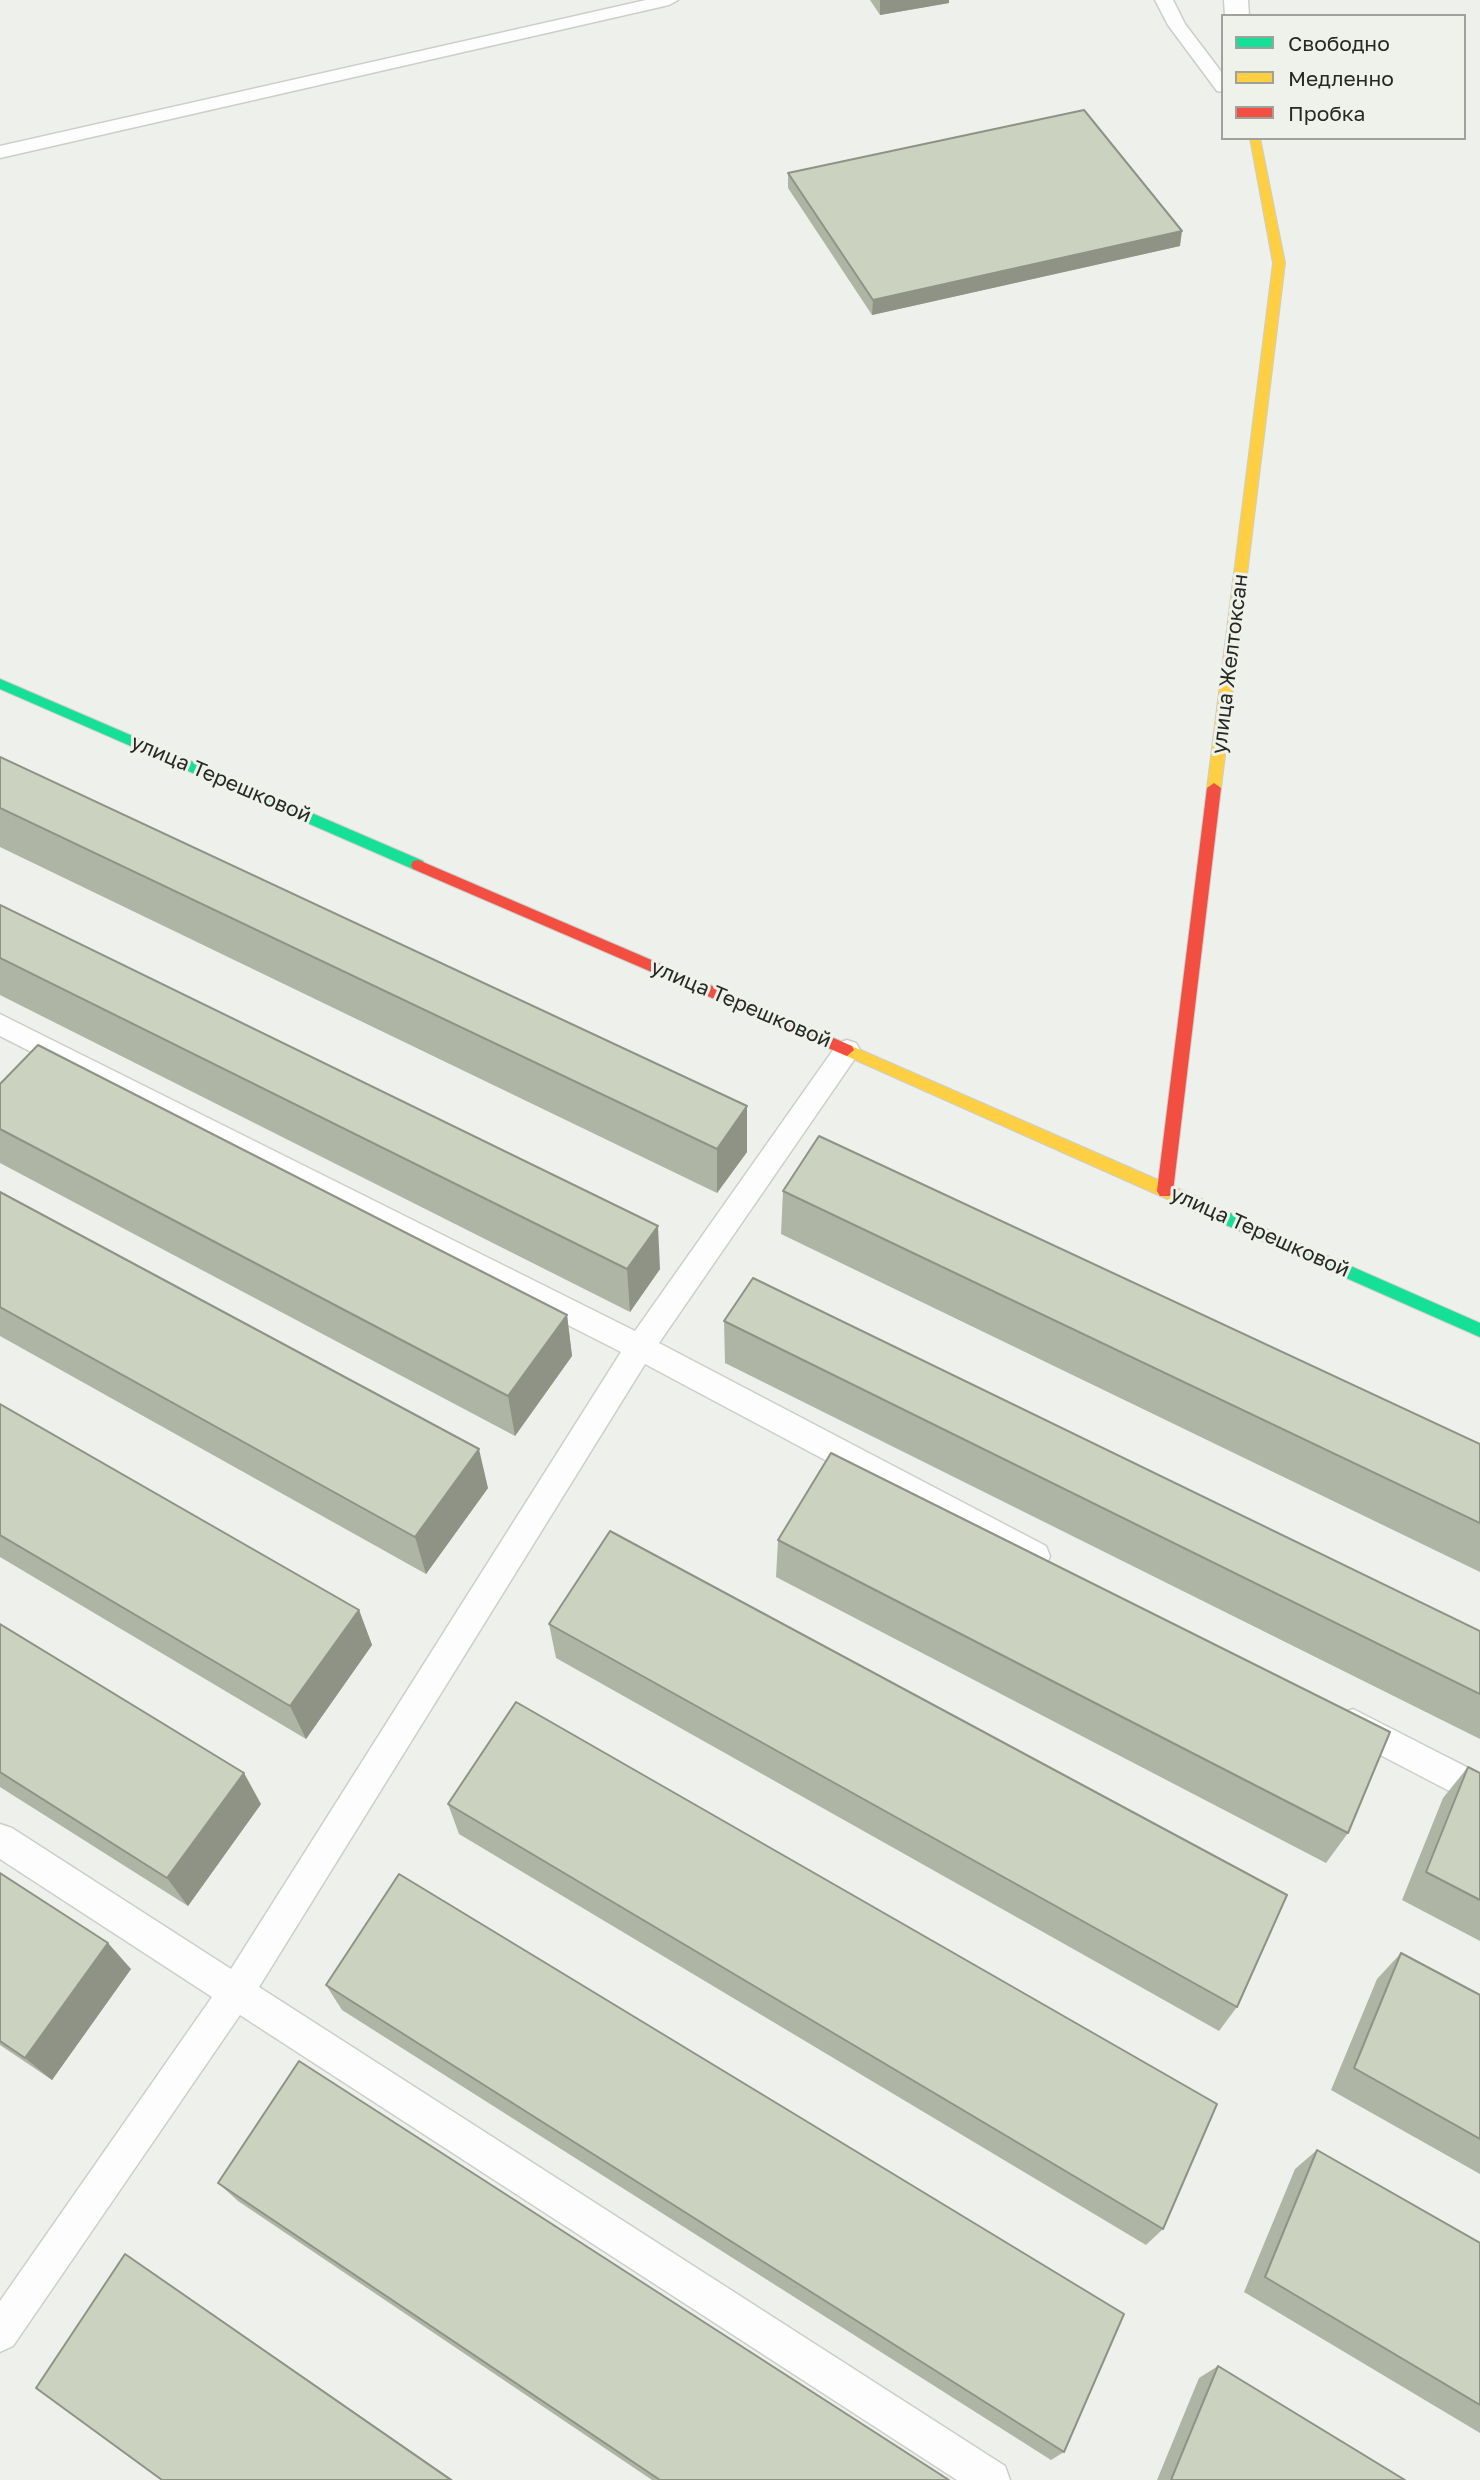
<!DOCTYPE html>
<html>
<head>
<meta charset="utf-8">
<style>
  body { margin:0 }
  #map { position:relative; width:1480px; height:2480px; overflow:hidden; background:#eef0ec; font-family:"Golos Text",sans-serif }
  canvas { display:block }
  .legend { position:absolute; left:1221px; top:14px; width:245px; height:126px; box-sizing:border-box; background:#eff2ea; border:2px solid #9fa29c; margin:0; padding:9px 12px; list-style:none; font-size:21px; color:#282926 }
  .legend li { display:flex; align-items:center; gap:14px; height:35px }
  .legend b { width:35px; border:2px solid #9fa29c }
</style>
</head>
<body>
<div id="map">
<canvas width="1480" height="2480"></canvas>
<ul class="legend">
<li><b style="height:9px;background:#16e098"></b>Свободно</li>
<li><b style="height:9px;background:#ffcf43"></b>Медленно</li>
<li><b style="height:9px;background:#f24e42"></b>Пробка</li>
</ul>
</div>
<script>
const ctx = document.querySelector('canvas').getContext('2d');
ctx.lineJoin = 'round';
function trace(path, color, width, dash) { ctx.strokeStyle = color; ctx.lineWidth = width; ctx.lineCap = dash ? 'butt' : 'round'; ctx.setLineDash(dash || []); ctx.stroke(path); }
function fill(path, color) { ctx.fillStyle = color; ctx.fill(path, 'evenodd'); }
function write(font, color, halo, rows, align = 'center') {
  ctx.font = font + ' "Golos Text",sans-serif'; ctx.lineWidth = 6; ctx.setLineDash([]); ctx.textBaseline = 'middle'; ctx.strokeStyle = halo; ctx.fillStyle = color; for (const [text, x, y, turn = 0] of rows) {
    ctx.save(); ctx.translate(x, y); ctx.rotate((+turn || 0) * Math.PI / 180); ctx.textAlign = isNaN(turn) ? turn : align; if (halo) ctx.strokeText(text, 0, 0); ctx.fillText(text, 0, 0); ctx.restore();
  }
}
const lane = new Path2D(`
  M646 0H678L669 5 0 158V146Z
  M1155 0H1173L1185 24 1223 74V92L1217 91 1168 25Z
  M0 1014 635 1331 838 1043 847 1040 856 1043 860 1050 856 1057 659 1343 1046 1546 1050 1556 1046 1566 1035 1570 1024 1566 645 1364 259 1987 1005 2466 1010 2480H957L240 2015 13 2346 0 2352V2301L212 1997 0 1859V1824L12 1828 231 1969 621 1352 0 1036Z
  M1353 1709 1480 1774V1807L1342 1735 1337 1724 1342 1713Z`);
const street = new Path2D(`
  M1224 0H1248L1249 16H1225Z`);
const fast = new Path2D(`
  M0 679 423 861 425 865 423 869H413L0 689Z
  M1198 1199 1480 1323V1337L1192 1210 1190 1205 1192 1200Z`);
const slow = new Path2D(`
  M1250 138H1260L1285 263 1221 788 1214 793 1207 788 1273 263Z
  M847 1044 1204 1200 1206 1205 1204 1210H1192L842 1054 840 1050Z`);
const jam = new Path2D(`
  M1214 783 1221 788 1173 1191 1170 1196H1160L1157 1191 1207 788Z
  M418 860 852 1046 854 1050 847 1056 842 1054 413 869 411 865 413 861Z`);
const wall = new Path2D(`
  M870 0H949V3L880 15Z
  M788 173 1180 246 872 315 788 188Z
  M0 757 747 1106V1152L717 1193 0 847Z
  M0 905 660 1269 630 1312 0 995Z
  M0 1084 567 1315 572 1356 515 1436 0 1163Z
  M783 1191 1480 1444V1572L781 1234Z
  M0 1192 488 1488 426 1574 0 1336Z
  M724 1321 1480 1631V1739L725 1363Z
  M0 1404 359 1610 372 1645 306 1739 0 1557Z
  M778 1540 1348 1833 1326 1863 776 1577Z
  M0 1624 261 1804 188 1906 0 1787Z
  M549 1624 1237 2007 1219 2031 556 1658Z
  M1468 1767 1480 1773V1941L1402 1900 1443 1798Z
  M448 1804 1163 2229 1146 2245 459 1834Z
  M0 1873 131 1969 52 2080 0 2045Z
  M1401 1953 1480 1995V2174L1331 2090 1377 1979Z
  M326 1985 1064 2452 1051 2460 342 2010Z
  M1317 2150 1480 2243V2433L1244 2292 1295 2169Z
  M218 2183 949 2480H652L238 2201Z
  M1218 2366 1405 2480H1157L1199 2378Z`);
const shadedWall = new Path2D(`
  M880 0H949V3L880 15Z
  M1182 231 1180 246 872 315 873 300Z
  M747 1106V1152L717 1193V1149Z
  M658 1226 660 1269 630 1312 627 1269Z
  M567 1315 572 1356 515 1436 508 1396Z
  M479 1449 488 1488 426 1574 415 1537Z
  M359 1610 372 1645 306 1739 290 1706Z
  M244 1773 261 1804 188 1906 167 1878Z
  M108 1943 131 1969 52 2080 25 2058Z
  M125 2254 149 2270 453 2480H451Z`);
const building = new Path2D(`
  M1084 110 1182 231 873 300 788 173Z
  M0 757 747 1106 717 1149 0 808Z
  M0 905 658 1226 627 1269 0 958Z
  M38 1045 567 1315 508 1396 0 1129V1084Z
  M819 1136 1480 1444V1523L783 1191Z
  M0 1192 479 1449 415 1537 0 1307Z
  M753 1278 1480 1631V1694L724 1321Z
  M0 1404 359 1610 290 1706 0 1535Z
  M831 1453 1390 1732 1348 1833 778 1540Z
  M610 1531 1287 1895 1237 2007 549 1624Z
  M0 1624 244 1773 167 1878 0 1772Z
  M516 1702 1217 2104 1163 2229 448 1804Z
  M1468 1767 1480 1773V1900L1426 1872Z
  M0 1873 108 1943 25 2058 0 2041Z
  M399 1874 1124 2314 1064 2452 326 1985Z
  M1401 1953 1480 1995V2139L1354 2068Z
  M299 2061 949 2480H660L218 2183Z
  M1317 2150 1480 2243V2405L1265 2277Z
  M125 2254 451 2480H162L36 2388Z
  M1218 2366 1405 2480H1171Z`);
const streetNames = [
  ["улица Желтоксан",1230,664,-83],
  ["улица Терешковой",221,779,23],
  ["улица Терешковой",741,1004,23],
  ["улица Терешковой",1260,1232,24]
];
trace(lane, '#ccceca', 3);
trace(street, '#ccceca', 3);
trace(fast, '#ccceca', 2);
trace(slow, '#ccceca', 2);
trace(jam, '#ccceca', 2);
fill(lane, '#fcfdfc');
fill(street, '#fcfdfc');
fill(fast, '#16e098');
fill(slow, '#ffcf43');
fill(jam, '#f24e42');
fill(wall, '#afb5a5');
fill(shadedWall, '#8f9386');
fill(building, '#ccd2c0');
trace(building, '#8f9386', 2);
write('21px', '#282926', '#eff2ea', streetNames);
</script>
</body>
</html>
